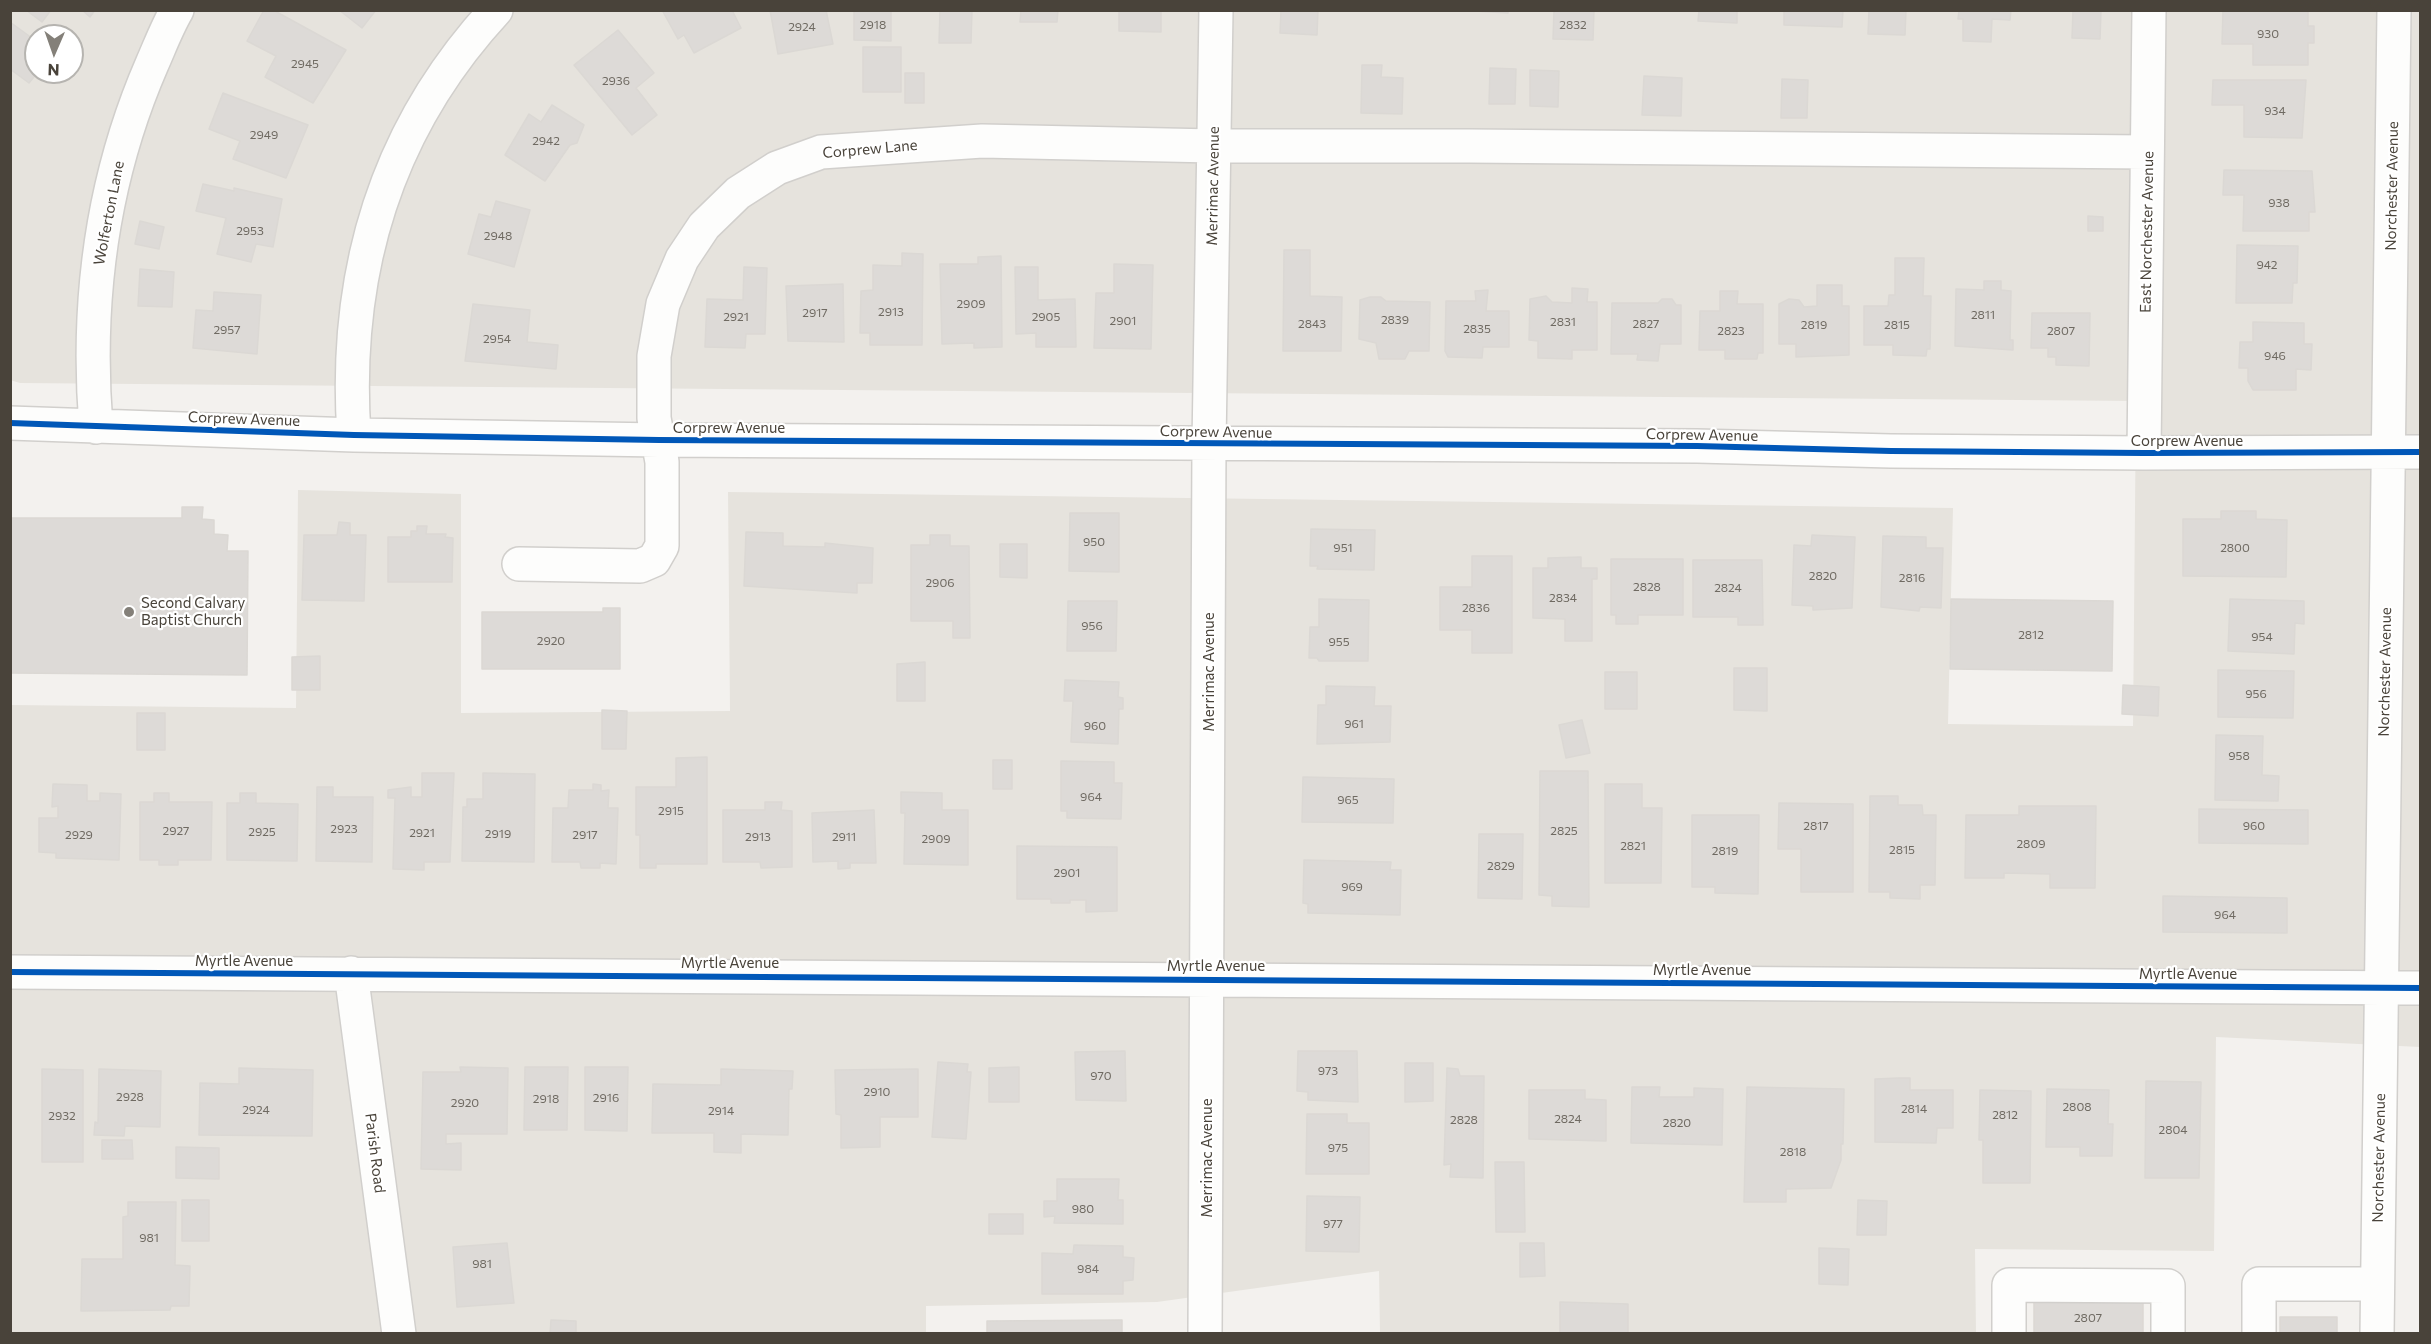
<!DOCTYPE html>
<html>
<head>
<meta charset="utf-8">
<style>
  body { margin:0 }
  #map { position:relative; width:2431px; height:1344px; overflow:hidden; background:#f3f1ee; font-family:Commissioner,sans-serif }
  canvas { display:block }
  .frame { position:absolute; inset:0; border:12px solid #49433a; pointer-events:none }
  .north { position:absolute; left:24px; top:24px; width:60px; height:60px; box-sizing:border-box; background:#fff; border:2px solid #b6b4b0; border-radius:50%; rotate:182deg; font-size:16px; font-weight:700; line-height:24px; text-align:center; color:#49433a }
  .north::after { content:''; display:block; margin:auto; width:21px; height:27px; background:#848079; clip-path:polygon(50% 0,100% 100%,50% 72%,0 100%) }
</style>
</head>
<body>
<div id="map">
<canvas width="2431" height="1344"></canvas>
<div class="frame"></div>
<div class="north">N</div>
</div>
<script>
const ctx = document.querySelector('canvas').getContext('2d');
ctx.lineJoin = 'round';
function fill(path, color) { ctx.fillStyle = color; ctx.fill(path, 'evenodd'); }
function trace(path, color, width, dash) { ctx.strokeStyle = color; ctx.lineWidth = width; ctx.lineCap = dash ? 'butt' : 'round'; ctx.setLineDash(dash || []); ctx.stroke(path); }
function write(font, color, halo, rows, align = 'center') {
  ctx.font = font + ' Commissioner,sans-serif'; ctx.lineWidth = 4.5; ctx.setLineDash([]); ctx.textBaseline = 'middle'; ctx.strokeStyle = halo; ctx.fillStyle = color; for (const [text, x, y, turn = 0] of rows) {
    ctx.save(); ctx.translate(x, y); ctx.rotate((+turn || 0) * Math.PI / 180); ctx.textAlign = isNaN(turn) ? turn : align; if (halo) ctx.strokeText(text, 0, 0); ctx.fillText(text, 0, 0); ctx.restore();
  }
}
const residential = new Path2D(`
  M10 11H2420V1047L2216 1037 2214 1251 1975 1249 1976 1333H1380L1379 1271 1157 1302 926 1306V1334L11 1333V705L296 708 298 490 461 494V713L730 711 728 492 1953 508 1948 724 2133 726 2136 401 20 383 10 380ZM36 36H72V72H36Z`);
const building = new Path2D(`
  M26 10H51L42 22Z
  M82 10H95L90 17Z
  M264 10H273L346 50 313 103 265 77 276 56 247 41Z
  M339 10H376L362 28Z
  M662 10H732L741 28 694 53 684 35 678 39Z
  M770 10H826L833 44 778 54Z
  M854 10H891V41L854 40Z
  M940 10H972L971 43H939Z
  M1021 10H1058L1057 22H1020Z
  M1119 10H1161V32L1119 31Z
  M1281 10H1318L1317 35 1280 33Z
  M1458 10H1508V13Z
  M1554 10H1594L1593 40 1553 39Z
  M1699 10H1737V23L1698 21Z
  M1784 10H1843L1842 27 1784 25Z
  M1869 10H1906L1905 35 1868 34Z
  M1959 10H2011L2010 20 1992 19 1991 42 1963 41V19H1958Z
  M2069 10H2101L2100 39 2072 38 2073 11Z
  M2223 10H2308V26H2314V43H2308V65H2253V44H2222Z
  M10 22 36 41 38 72 29 83 10 69Z
  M618 30 654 73 636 88 657 115 632 135 574 65Z
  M863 47H901V92H863Z
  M1362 65H1382L1381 77 1403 78 1402 114 1361 113Z
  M1490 68 1516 69 1515 104H1489Z
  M1530 70 1559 71 1558 107 1530 106Z
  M905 73H924V103H905Z
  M1644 76 1682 78 1681 116 1642 115Z
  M1782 79 1808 80 1807 118H1781Z
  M2213 80H2306L2302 138 2244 137V105H2212Z
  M223 93 308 125 286 178 233 159 240 141 209 129Z
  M552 105 584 125 577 143 570 145 545 181 505 155 529 114 541 122Z
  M2224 170 2312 171 2315 212H2309V231H2243L2244 195H2223Z
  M203 184 234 191V188L282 199 273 247 256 244 251 262 217 254 226 218 196 211Z
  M496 201 530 210 514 267 468 254 479 214 491 217Z
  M2088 216 2103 217V231H2088Z
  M140 221 164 227 159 249 135 244Z
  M2237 245 2298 246 2297 283H2293L2292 303H2236Z
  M1284 250H1310V296L1342 297 1341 351H1283Z
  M902 253 923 254 922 345H870V333H860L861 291 873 290V265L902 266Z
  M1001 256 1002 347 974 348V343L942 344 940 264H978V257Z
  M1895 258H1924L1923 296H1931L1930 349H1927L1926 356 1893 355V345H1864V306H1888L1889 295H1895Z
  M1114 264 1153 265 1151 349 1094 348 1096 293H1114Z
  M744 267 767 268 765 334H746L745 348 705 347 707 299 743 300Z
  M1015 267H1038V300L1075 299 1076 347H1036V333L1016 334Z
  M140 269 174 272 172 307 138 306Z
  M1984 281H2001V290L2011 291 2010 340H2013V350L1955 346 1956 289 1984 290Z
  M843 284 844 342 788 341 786 286Z
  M1817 285H1842V306H1849V355L1796 357V344H1779V304L1789 299 1799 300 1804 307 1817 306Z
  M1572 288 1588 289 1587 302H1597V350H1572V359L1538 358V341L1529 340 1530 299 1546 296 1552 302 1572 303Z
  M1488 290 1486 311H1509V347H1483L1482 358 1448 357 1445 351 1446 301H1476L1475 291Z
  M1720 291H1738L1737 304H1763V353H1758L1757 359H1725V350H1699L1700 311H1720Z
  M214 292 261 295 257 354 193 348 196 310 213 311Z
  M1370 297H1381L1386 301 1430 302 1429 351H1409L1405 359H1379L1376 343 1359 339 1360 300Z
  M1662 299H1672L1676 305H1681V344H1660L1658 361 1637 360 1638 354H1611L1612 303H1658Z
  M473 304 530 310 527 342 558 345 556 369 465 361Z
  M2032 313H2090L2089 366 2056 365V357H2048V348H2031Z
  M2253 322 2304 323V344H2312L2311 370 2296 369V390H2253L2248 381V368H2239L2240 342H2253Z
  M182 507H203L202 519 214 520V534L228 535 227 551H248L247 675 10 673V518H182Z
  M2221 511H2256V519L2287 520 2286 577 2183 576V519H2221Z
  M1070 513H1119V572L1069 571Z
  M339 522 350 523V535H366L364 601 302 600 304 535H337Z
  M417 526H427L426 534H446L445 537 453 538 452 582H388V537H411V531H417Z
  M1311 529 1375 530 1374 570 1317 569 1318 566H1310Z
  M746 532 783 533V546L825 547V543L873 548 872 583H857V593L744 586Z
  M930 535H950V546H969L970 638H953V621H911V545H930Z
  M1812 535 1855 537 1852 608 1813 610V606L1792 605 1794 545 1811 546Z
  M1883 536 1926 537V548H1943L1941 608 1920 607 1919 611 1881 607Z
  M1000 544H1027V578L1000 577Z
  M1472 556H1512V653H1472V630H1440V587H1472Z
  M1581 557V568H1597V579H1592V641H1565V619L1533 618V568H1548V558Z
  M1611 559H1683V615H1638V624H1616V615H1611Z
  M1693 560H1762L1763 625H1738V617H1693Z
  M1319 599 1369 600 1368 661H1319L1317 658H1309L1310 627H1319Z
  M1951 599 2113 601 2112 671 1950 669Z
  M2230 599 2304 601V624L2295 623 2294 654 2228 651Z
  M1068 601H1117L1116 651H1067Z
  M603 608H620V669H482V612H603Z
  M320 656V690H292V657Z
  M925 662V701H897V664Z
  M1734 668H1767V711L1734 710Z
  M2218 670 2294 671 2293 718 2218 717Z
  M1605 672H1637V709H1605Z
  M1065 680 1119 682 1118 697 1123 698V709H1119L1118 744 1071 742 1073 701H1064Z
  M2123 685 2159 687 2158 716 2122 714Z
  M1326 686 1375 687 1374 706H1391L1390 742 1317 744 1318 705H1326Z
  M602 710 627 711 626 749H602Z
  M137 713H165V750H137Z
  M1582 720 1590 753 1566 758 1559 725Z
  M2216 735 2263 736 2262 775 2279 776 2278 801 2215 800Z
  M707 757V864H656V868H640V835H636V787H676V758Z
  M993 760H1012V789H993Z
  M1061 761 1114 762V783H1122L1121 819 1067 818V811H1061Z
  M1540 771H1588L1589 907 1552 906V896L1539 895Z
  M422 773H454L450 862H424V870L393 869 395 798H388V790L411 787V797H422Z
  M483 773 535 774 534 862 462 861 463 807H467V799H483Z
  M1303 777 1394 779 1393 823 1302 822Z
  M53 784 87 785V801H100V793L121 794 119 860 56 858V853L39 852V818H58V806L52 807Z
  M593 784 601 785V791L609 790 608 808H618L616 864 600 863V868H581L580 862H552L553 808H568L569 790H593Z
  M1605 784H1642V808H1662L1661 883H1605Z
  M317 787H333V797H373L372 862 316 861Z
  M901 792 942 793V810H968V865L904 864 905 813H901Z
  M154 793H169V802H212L211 860H178V865H159V860H140V802H154Z
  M240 793H256V803L298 804 297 861 227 860V803H240Z
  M1870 796H1898V805H1922L1923 815H1936L1935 885H1920V899L1890 898V892H1869Z
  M765 802H782L781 810 792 811V867L761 868 760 862H723V810H765Z
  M1779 803 1853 804V892H1801V849H1778Z
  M2019 806H2096L2095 888H2050V874L2004 873V878H1965L1966 815H2019Z
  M2199 809 2308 810V844L2199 843Z
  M874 810 876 863H850V868L838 869V861L813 862 812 813Z
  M1692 815H1759L1758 894 1715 893V887H1692Z
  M1479 834H1523L1522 899 1478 898Z
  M1017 846 1117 847V911L1086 912V900H1070V903H1051V899H1017Z
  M1304 860 1391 862 1390 870H1401L1400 915 1308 913V904L1303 903Z
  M2163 896 2287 898V933L2163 932Z
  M1125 1051 1126 1101 1076 1100 1075 1052Z
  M1298 1051H1357L1358 1102 1308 1100V1092L1297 1091Z
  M938 1062 968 1064 967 1072H971L966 1139 932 1137Z
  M1405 1063H1433V1101L1405 1102Z
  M460 1067 508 1068 507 1134H446V1144L461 1143V1170L421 1169 423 1072H461Z
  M525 1067H568L567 1130H524Z
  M585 1067H628L627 1131 585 1130Z
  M1019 1067V1102H989V1068Z
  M239 1068 313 1070 312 1136 199 1135 200 1083 239 1084Z
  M1447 1068 1458 1069 1460 1076H1484L1483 1178 1450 1177 1451 1164 1444 1165Z
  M42 1069 83 1070V1162H42Z
  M99 1069 161 1071 160 1127 125 1126 124 1136 94 1135 95 1122 98 1123Z
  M721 1069 793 1071 792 1089H789L788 1135 741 1134V1153L714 1152V1133H652L653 1084 721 1085Z
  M918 1069V1117H880V1147L841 1148V1115L836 1114 835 1070Z
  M1899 1078H1910V1090H1953V1128H1937L1936 1143 1875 1142V1079Z
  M2146 1081 2201 1082 2199 1178H2145Z
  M1632 1087H1660L1659 1097H1694V1088L1723 1089 1722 1145 1631 1143Z
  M1747 1087 1844 1089 1843 1144H1841V1160L1831 1188 1786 1189V1202H1744Z
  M2047 1089 2109 1090 2108 1124H2113L2112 1156H2080V1147H2046Z
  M1529 1090H1585V1099L1606 1100V1141L1529 1139Z
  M1980 1090 2031 1091 2030 1183H1983V1140H1979Z
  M1307 1114H1347V1123H1369V1174H1306Z
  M102 1140H132L133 1159H102Z
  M176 1147 219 1148V1179L176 1178Z
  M1495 1162H1524L1525 1232H1496Z
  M1057 1179H1119L1118 1200H1123V1224L1054 1223 1055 1216 1044 1217V1201H1057Z
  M1307 1196 1360 1197 1359 1252 1306 1251Z
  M182 1200H209V1241H182Z
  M1858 1200 1887 1201 1886 1235H1857Z
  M128 1202H176L175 1265 190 1266 189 1306H171L170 1310 81 1311 82 1259H123V1217L128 1216Z
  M989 1214H1023V1234H989Z
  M507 1243 514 1303 457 1307 453 1247Z
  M1520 1243H1544L1545 1276 1520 1277Z
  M1074 1245 1123 1246V1257L1134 1258 1133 1280 1123 1281V1294H1042V1253L1073 1254Z
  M1819 1248 1849 1249 1848 1285 1819 1284Z
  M2034 1300 2143 1302V1334H2034Z
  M1560 1302 1628 1304V1334H1560Z
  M2280 1317H2337V1334H2280Z
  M551 1320 576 1321V1334H550Z
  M1122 1320V1334H987V1321Z`);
const minor = new Path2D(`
  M10 423 354 435 659 440 1697 446 1891 451 2144 453 2420 452
  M96 427C86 303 102 179 152 64 160 46 167 27 177 10
  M354 435C343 274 385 130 496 10
  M2144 453 2149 10
  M519 564 640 566 654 560 662 546V462L654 418V356L663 304 682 259 704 226 738 193 777 168 821 152 982 141 1213 146H1469L2147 152
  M10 972 2420 988
  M351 973 399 1334
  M1205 1334 1209 444 1216 10
  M2009 1334V1285L2168 1286V1334
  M2259 1334V1284H2377
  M2377 1334 2394 10`);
const cycleway = new Path2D(`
  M10 423 354 435 659 440 1697 446 1891 451 2144 453 2420 452
  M10 972 2420 988`);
const markers = [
  [129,612,6,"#848079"]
];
const numberNames = [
  ["2918",873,25],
  ["2832",1573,25],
  ["2924",802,27],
  ["930",2268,34],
  ["2945",305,64],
  ["2936",616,81],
  ["934",2275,111],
  ["2949",264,135],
  ["2942",546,141],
  ["938",2279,203],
  ["2953",250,231],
  ["2948",498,236],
  ["942",2267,265],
  ["2909",971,304],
  ["2913",891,312],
  ["2917",815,313],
  ["2811",1983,315],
  ["2921",736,317],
  ["2905",1046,317],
  ["2839",1395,320],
  ["2901",1123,321],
  ["2831",1563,322],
  ["2843",1312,324],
  ["2827",1646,324],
  ["2819",1814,325],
  ["2815",1897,325],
  ["2835",1477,329],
  ["2957",227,330],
  ["2823",1731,331],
  ["2807",2061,331],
  ["2954",497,339],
  ["946",2275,356],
  ["950",1094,542],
  ["951",1343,548],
  ["2800",2235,548],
  ["2820",1823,576],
  ["2816",1912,578],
  ["2906",940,583],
  ["2828",1647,587],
  ["2824",1728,588],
  ["2834",1563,598],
  ["2836",1476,608],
  ["956",1092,626],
  ["2812",2031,635],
  ["954",2262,637],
  ["2920",551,641],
  ["955",1339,642],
  ["956",2256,694],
  ["961",1354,724],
  ["960",1095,726],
  ["958",2239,756],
  ["964",1091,797],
  ["965",1348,800],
  ["2915",671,811],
  ["2817",1816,826],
  ["960",2254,826],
  ["2923",344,829],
  ["2927",176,831],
  ["2825",1564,831],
  ["2925",262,832],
  ["2921",422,833],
  ["2919",498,834],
  ["2929",79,835],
  ["2917",585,835],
  ["2913",758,837],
  ["2911",844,837],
  ["2909",936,839],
  ["2809",2031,844],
  ["2821",1633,846],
  ["2815",1902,850],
  ["2819",1725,851],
  ["2829",1501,866],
  ["2901",1067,873],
  ["969",1352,887],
  ["964",2225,915],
  ["973",1328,1071],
  ["970",1101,1076],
  ["2910",877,1092],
  ["2928",130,1097],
  ["2916",606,1098],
  ["2918",546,1099],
  ["2920",465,1103],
  ["2808",2077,1107],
  ["2814",1914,1109],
  ["2924",256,1110],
  ["2914",721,1111],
  ["2812",2005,1115],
  ["2932",62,1116],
  ["2824",1568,1119],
  ["2828",1464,1120],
  ["2820",1677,1123],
  ["2804",2173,1130],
  ["975",1338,1148],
  ["2818",1793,1152],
  ["980",1083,1209],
  ["977",1333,1224],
  ["981",149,1238],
  ["981",482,1264],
  ["984",1088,1269],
  ["2807",2088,1318]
];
const streetNames = [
  ["Corprew Lane",870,149,-5],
  ["Merrimac Avenue",1213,186,-89],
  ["Norchester Avenue",2392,186,-89],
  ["Wolferton Lane",109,213,-79],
  ["East Norchester Avenue",2147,232,-89],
  ["Corprew Avenue",244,419,2],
  ["Corprew Avenue",729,428],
  ["Corprew Avenue",1216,432,1],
  ["Corprew Avenue",1702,435,1],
  ["Corprew Avenue",2187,441],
  ["Merrimac Avenue",1209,672,-90],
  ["Norchester Avenue",2385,672,-89],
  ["Myrtle Avenue",244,961],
  ["Myrtle Avenue",730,963],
  ["Myrtle Avenue",1216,966],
  ["Myrtle Avenue",1702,970],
  ["Myrtle Avenue",2188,974],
  ["Parish Road",375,1153,83],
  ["Merrimac Avenue",1207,1158,-90],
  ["Norchester Avenue",2379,1158,-89]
];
const poiNames = [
  ["Second Calvary",141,603],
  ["Baptist Church",141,620]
];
fill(residential, '#e6e3dd');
fill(building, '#dddad7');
trace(building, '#dbd8d4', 1.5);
trace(minor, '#d1cfcc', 36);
trace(minor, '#fdfdfc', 33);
trace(cycleway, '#0057b8', 6);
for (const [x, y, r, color] of markers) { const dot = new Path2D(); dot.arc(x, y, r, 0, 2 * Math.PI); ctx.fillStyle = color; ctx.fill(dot); trace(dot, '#fff', 2); }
write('12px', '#6f6a62', null, numberNames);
write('15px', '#49433a', '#fff', streetNames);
write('15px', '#49433a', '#fff', poiNames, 'left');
</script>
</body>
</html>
